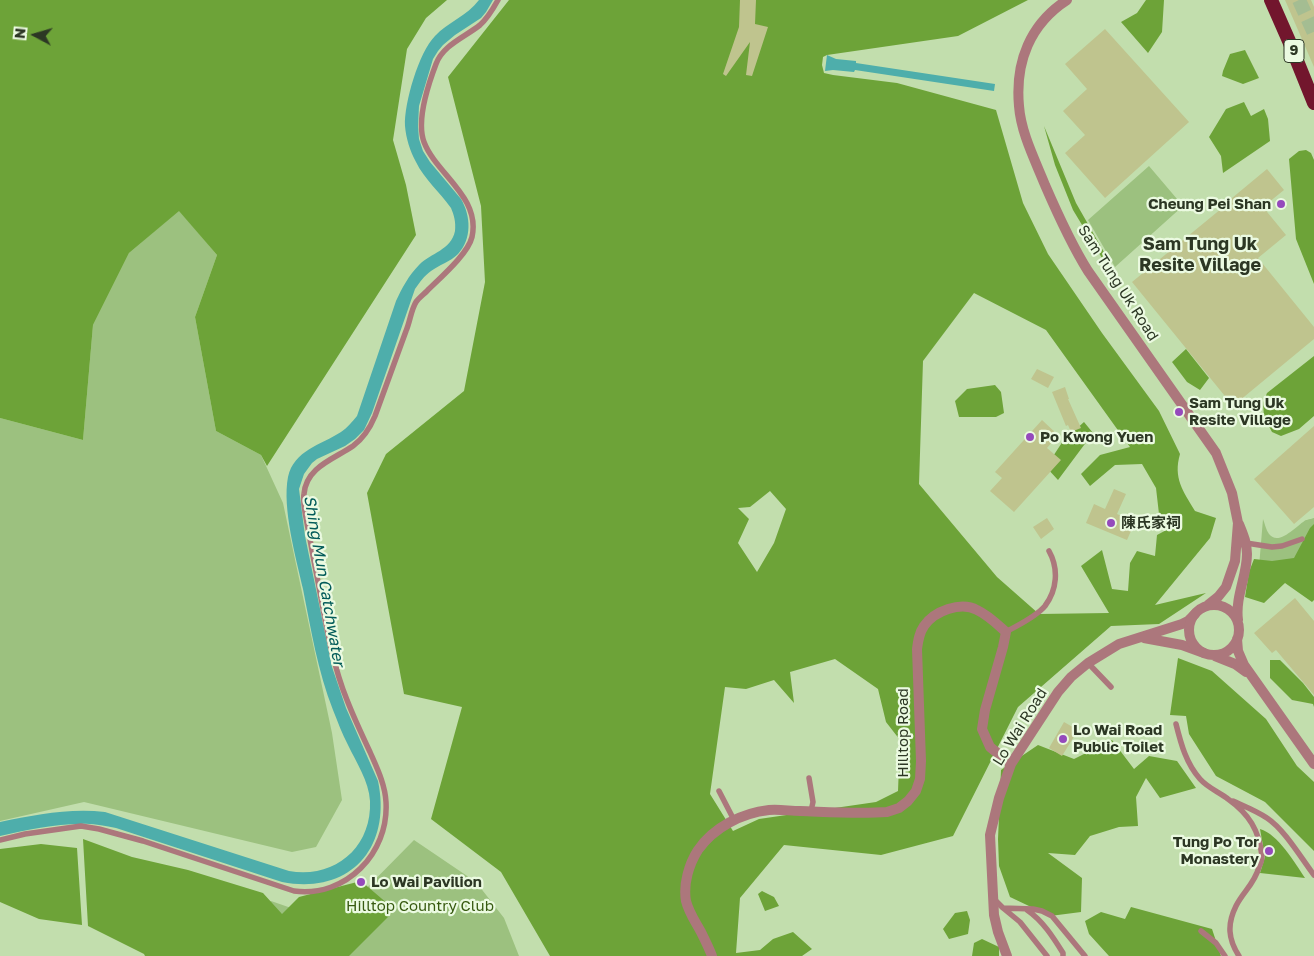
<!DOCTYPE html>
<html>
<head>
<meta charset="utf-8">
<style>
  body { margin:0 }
  #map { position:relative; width:1314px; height:956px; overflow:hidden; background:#c2dead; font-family:"Golos Text",sans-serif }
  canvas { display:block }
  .north { position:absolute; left:10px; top:10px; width:50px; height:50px; -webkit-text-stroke:4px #ebfae1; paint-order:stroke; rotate:276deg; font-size:14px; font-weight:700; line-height:20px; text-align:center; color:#2c3724 }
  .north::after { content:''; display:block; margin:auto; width:18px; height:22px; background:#2c3724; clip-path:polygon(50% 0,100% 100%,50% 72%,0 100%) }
</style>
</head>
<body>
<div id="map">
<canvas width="1314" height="956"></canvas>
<div class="north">N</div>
</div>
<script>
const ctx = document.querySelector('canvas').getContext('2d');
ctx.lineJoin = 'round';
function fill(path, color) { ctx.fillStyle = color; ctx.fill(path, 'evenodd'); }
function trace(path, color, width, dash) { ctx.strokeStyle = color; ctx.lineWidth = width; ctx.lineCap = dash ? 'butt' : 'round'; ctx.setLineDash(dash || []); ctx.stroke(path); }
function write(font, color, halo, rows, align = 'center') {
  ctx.font = font + ' "Golos Text","Noto Sans TC",sans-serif'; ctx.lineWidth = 4.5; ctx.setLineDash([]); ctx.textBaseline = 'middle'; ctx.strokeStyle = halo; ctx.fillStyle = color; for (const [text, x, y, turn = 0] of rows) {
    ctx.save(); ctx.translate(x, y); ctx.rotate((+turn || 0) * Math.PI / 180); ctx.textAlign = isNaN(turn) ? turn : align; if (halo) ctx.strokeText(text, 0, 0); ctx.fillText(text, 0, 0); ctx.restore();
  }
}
const green = new Path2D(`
  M1149 166 1183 206 1115 267 1088 220Z
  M179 210 217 255 195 317 216 431 261 455 283 503 332 733 342 800 316 847 292 852 84 802 0 821V418L83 440 93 325 129 253Z
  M1314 518V596L1290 568 1258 579 1263 519C1265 524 1266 530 1269 534 1279 547 1297 525 1306 520 1307 520 1314 518 1314 518Z
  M414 840 476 882 504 918 519 956H199L271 901 317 917 342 913Z`);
const forest = new Path2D(`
  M0 0H447L426 18 407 49 393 140 406 185 416 235 267 466 261 455 216 431 195 317 217 255 179 211 129 253 93 325 83 440 0 418Z
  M509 0H1028L958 36 827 55 823 57 822 65 824 73 833 75 897 83 996 110 1023 203 1048 254 1102 333 1159 411 1180 454C1173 478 1183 491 1195 511L1216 518 1210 538 1155 605 1206 593 1159 624 1111 626 1018 707 953 836 881 855 784 845 740 898 736 953 760 950 773 939 793 932 812 949 802 956H550L501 872 431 819 462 707 404 694 367 493 386 454 464 391 485 282 481 206 448 77ZM974 293 1046 330 1130 447 1100 455 1081 474 1090 486 1115 465 1142 464 1156 488 1159 514 1174 526 1157 535 1155 556 1137 551 1130 563 1128 591 1112 589 1102 550 1081 566 1109 613 1039 614 997 577 919 484 923 361ZM770 491 786 509 774 543 757 572 738 543 749 519 738 508 750 507ZM835 659 878 689 886 722 900 740 898 791 876 802 759 819 733 831 710 794 725 687 746 689 774 680 794 703 790 672Z
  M1146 0H1164L1162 32 1148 53 1121 22 1137 13Z
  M1245 50 1259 78 1243 84 1222 76 1223 71 1230 54Z
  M1244 102 1251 116 1264 109 1268 119 1270 141 1223 173 1221 156 1209 137 1226 109Z
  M1044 126 1076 203 1117 275 1114 278 1073 210 1055 165Z
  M1306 150 1311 153 1314 160V284L1296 239 1289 159 1299 151Z
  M1186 349 1209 378 1200 390 1187 382 1172 362Z
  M1314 356V416L1299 429 1281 436 1272 432 1264 417 1263 403 1267 393Z
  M995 385 1001 392 1004 413 996 417H959L955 401 967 389Z
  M1084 422 1093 433 1058 480 1046 467 1063 441Z
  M1314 524V600L1312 602 1285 583 1264 603 1245 597 1249 572 1254 559 1272 561 1294 558 1310 528Z
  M1178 658 1212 671 1266 719 1297 766 1314 782V851L1265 802 1216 776 1189 734 1186 716 1170 715Z
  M1270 660H1280L1303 683 1314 697V707L1313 704 1292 700 1270 678Z
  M1112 740 1134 769 1149 756 1177 761 1196 788 1160 798 1146 778 1136 797 1138 826 1119 827 1090 836 1075 855 1048 853 1082 878 1081 912 1050 916 1010 897 999 866 998 839 1001 770 1038 745 1074 759Z
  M1260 829C1278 834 1295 863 1305 878L1260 873 1265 857Z
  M83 839 132 857 188 870 263 893 282 914 299 897 361 881 395 910 349 956H145L144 954 88 926Z
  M41 844 77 848 82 925 39 919 0 902V849Z
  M762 891 774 897 779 906 765 911 758 894Z
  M1131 907 1212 929 1221 956H1109L1089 934 1085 921 1101 912 1125 919Z
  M967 911 970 920 968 934 949 939 943 929 955 913Z
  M982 939 999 947V956H972L974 943Z`);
const water = new Path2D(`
  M479 0H493L486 12 481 18 455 35 443 45 438 51 433 59 419 106 418 126 419 139 423 151 430 162 461 199C471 216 472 239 458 254 450 262 439 265 431 271 424 276 420 282 415 289L372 413 364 430 355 439 345 446 317 459 312 463 304 474 299 489 305 536 332 667 346 708 378 781C392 848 350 895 282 882L116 828C104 826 93 823 81 824 54 824 27 830 0 836V822C35 815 69 808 105 812L289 871C334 879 372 848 370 801 369 781 356 762 348 745 342 734 338 722 333 710 318 672 311 630 303 589 296 558 282 508 288 477 294 450 321 445 341 432 347 428 352 422 357 416L396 301C402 288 409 275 419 265 431 253 451 250 455 231 456 222 454 215 451 208 440 192 424 179 416 162 410 151 406 138 405 126 404 103 419 52 435 36 448 22 467 16 479 0Z
  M827 55 836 59 856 61V63L995 84 994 91 855 70 854 72 833 70 825 71Z`);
const building = new Path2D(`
  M740 0H756L755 24 768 27 752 76 746 75 750 42 726 76 723 74 739 27Z
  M1285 0H1311L1314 7V67Z
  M1105 29 1189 122 1105 198 1065 153 1085 135 1063 111 1087 89 1065 64Z
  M1267 169 1284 190 1263 207 1286 235 1258 258 1314 327V339L1233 406 1132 282 1227 204 1226 203Z
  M1037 369 1054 377 1048 388 1031 379Z
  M1065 387 1069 399H1068L1081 428 1071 432 1068 425 1066 426 1052 392Z
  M1042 420 1058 435 1047 448 1061 460 1014 512 990 491 1002 478 995 472Z
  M1314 426V507L1294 524 1254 479Z
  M1114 489 1126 494 1117 514 1135 522 1127 540 1086 523 1094 504 1105 509Z
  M1047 518 1054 529 1041 539 1033 527Z
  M1295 598 1314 621V695L1276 650 1272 653 1254 633Z
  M1064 722 1078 730 1062 756 1049 748Z`);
const trunkTunnel = new Path2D(`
  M1299 0 1314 33`);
const service = new Path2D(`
  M1246 543 1272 547 1282 546 1302 539
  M1006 632C1018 625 1036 617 1045 606 1057 590 1059 569 1049 551
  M1088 663 1111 687
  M1176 724C1181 744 1186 763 1200 779 1208 788 1219 792 1228 799 1249 814 1259 830 1262 856 1262 860 1261 863 1259 867 1255 883 1243 892 1236 906 1227 924 1228 939 1239 956
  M809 778 813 802 811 811
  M719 791 734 820
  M1233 801C1244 806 1257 811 1267 818 1285 830 1301 858 1314 875
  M0 840 25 834 81 826 99 829 143 841 294 891C346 898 389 853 386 802 385 784 377 768 370 752 362 735 354 718 347 700 330 659 323 605 314 561 311 545 308 529 305 512 304 506 303 500 304 494 306 467 334 459 353 446 364 438 370 428 375 416 385 388 396 359 406 331 410 322 411 310 416 302 419 298 423 295 427 291 440 278 468 254 472 237 481 197 436 174 424 142 416 120 428 85 436 64 443 45 465 37 480 25 488 18 493 9 498 0
  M995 900 1003 908 1033 909 1042 911 1052 916 1085 956
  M1003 908 1020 922 1047 956
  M1027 910C1043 921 1053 937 1063 953V956
  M1201 931 1216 943 1225 956`);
const minor = new Path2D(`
  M1144 638 1182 645 1204 653
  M712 956C709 948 705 940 701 932 695 921 689 913 686 901 683 884 689 864 698 850 714 827 742 813 769 810 779 809 790 811 800 811 829 812 858 814 887 812L899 808 908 801 916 791 920 779 921 761 917 649C918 641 919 633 924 626 934 611 961 601 977 610 988 615 997 624 1006 632L1003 647 985 710 982 729 990 747 1011 764
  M1007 956 998 932 994 915 990 835 999 798 1011 764 1058 692 1071 677 1088 663 1119 644 1182 624 1188 621 1195 614`);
const tertiary = new Path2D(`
  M1067 0C1030 24 1015 62 1019 106 1021 133 1035 160 1045 185 1058 215 1071 244 1088 271L1216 453 1232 493 1238 523 1235 561 1226 587 1218 597 1208 605
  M1189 630a25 25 0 1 1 50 0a25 25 0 1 1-50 0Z
  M1238 620C1235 597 1247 576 1247 554 1247 543 1243 534 1239 524
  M1237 639 1238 651 1244 665 1314 764
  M1215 656 1235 664 1246 672`);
const trunk = new Path2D(`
  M1271 0 1289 41 1314 103`);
const markers = [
  [1281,204,5,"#954abc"],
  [1179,412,5,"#954abc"],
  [1030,437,5,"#954abc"],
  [1111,523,5,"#954abc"],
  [1063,739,5,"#954abc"],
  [1269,851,5,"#954abc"],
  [361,882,5,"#954abc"]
];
const shields = [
  [1294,51,20]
];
const shieldNames = [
  ["9",1294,51]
];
const poiNames = [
  ["Cheung Pei Shan",1271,204,"right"],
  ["Sam Tung Uk",1189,403],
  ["Resite Village",1189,420],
  ["Po Kwong Yuen",1040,437],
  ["陳氏家祠",1121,523],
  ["Lo Wai Road",1073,730],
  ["Public Toilet",1073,747],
  ["Tung Po Tor",1259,842,"right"],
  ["Monastery",1259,859,"right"],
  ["Lo Wai Pavilion",371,882]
];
const streetNames = [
  ["Sam Tung Uk Road",1118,283,57],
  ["Lo Wai Road",1020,727,-58],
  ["Hilltop Road",903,733,-90]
];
const parkNames = [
  ["Hilltop Country Club",420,906]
];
const waterNames = [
  ["Shing Mun Catchwater",324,581,80]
];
const quarterNames = [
  ["Sam Tung Uk",1200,244],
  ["Resite Village",1200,265]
];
fill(green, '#9cc17f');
fill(forest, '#6da338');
fill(water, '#4eaeab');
fill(building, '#bfc48e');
trace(trunkTunnel, '#a4bd92', 14, [14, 7]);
trace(service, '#ac777c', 5.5);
trace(minor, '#ac777c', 10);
trace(tertiary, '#ac777c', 10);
trace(trunk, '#72162d', 14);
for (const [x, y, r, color] of markers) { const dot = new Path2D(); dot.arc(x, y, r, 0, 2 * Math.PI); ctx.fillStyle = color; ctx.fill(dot); trace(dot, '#ebfae1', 2); }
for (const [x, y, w] of shields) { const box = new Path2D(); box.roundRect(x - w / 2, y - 11.5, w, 23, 4); ctx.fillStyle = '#ebfae1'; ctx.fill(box); trace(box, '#2c3724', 1); }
write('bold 14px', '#2c3724', null, shieldNames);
write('bold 15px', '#2c3724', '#ebfae1', poiNames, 'left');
write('15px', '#2c3724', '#ebfae1', streetNames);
write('15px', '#375a10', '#ebfae1', parkNames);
write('italic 16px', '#025b59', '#ebfae1', waterNames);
write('bold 18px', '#2c3724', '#ebfae1', quarterNames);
</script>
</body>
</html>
